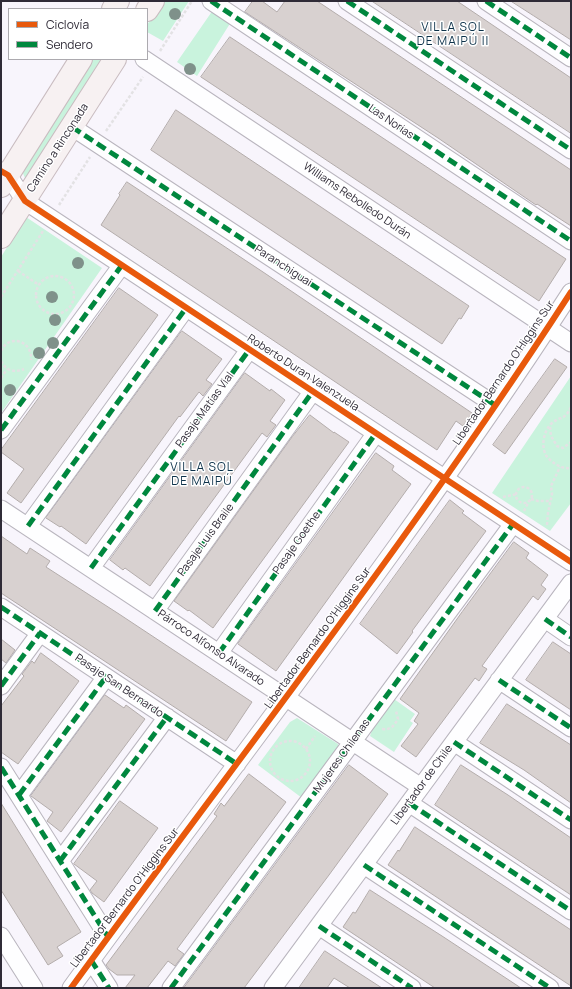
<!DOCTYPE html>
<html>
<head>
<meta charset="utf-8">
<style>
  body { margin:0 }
  #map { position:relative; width:572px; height:989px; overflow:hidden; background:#f8f5fc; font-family:Manrope,sans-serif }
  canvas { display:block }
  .frame { position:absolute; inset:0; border:2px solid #2f2b37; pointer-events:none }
  .legend { position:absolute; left:8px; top:8px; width:140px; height:52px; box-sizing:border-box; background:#fff; border:1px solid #acaaaf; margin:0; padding:5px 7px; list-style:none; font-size:12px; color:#2f2b37 }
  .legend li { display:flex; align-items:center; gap:8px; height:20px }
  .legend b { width:20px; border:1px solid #acaaaf }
</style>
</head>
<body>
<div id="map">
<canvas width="572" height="989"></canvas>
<div class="frame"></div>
<ul class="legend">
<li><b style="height:5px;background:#e8590c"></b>Ciclovía</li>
<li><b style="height:5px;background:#00873e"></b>Sendero</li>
</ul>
</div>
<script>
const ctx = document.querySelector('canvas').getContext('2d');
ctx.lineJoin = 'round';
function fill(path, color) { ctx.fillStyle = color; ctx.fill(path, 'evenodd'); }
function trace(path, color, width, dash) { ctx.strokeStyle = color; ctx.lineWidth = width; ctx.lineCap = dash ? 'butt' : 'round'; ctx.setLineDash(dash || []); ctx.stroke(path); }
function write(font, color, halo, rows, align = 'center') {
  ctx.font = font + ' Manrope,sans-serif'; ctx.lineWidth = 3; ctx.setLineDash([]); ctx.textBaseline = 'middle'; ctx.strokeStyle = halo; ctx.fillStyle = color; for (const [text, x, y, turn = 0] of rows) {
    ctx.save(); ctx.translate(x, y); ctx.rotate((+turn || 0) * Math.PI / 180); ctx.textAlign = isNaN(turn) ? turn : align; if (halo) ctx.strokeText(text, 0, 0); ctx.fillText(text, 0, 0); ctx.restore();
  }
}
const green = new Path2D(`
  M163 1H189L163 41 147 32V25Z
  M213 10 231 22 197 76 177 62Z
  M90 59H105L31 174 25 178 22 171Z
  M26 217 102 268 1 413V257Z
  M571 376V503L550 531 492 493Z
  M394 699 415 714 410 721 413 723 394 752 370 736 373 727Z
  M297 718 338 744V750L302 798 258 765 290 722Z`);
const building = new Path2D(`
  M253 1H262L277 12 285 1H317L571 170V226L537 204 536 205 438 138 245 12Z
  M372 1H457L571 78V133Z
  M511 1H571V40L534 16Z
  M230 37 566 259 539 301 201 77Z
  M176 110 469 306 461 319 459 318 442 344 151 150Z
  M127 182 263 272 472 413 463 426 456 421 437 450 101 225 120 195 119 194Z
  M119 288 158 315 21 503 7 493 24 469 1 452V450Z
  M182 331 222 359 206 380 212 384 203 396 199 392 180 417 179 416 86 544 61 526 60 527 46 518Z
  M555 359 567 367 505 454 493 445Z
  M245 373 270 391 271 389 285 400 270 421 276 425 267 437 262 433 150 586 125 568 123 570 110 560Z
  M310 415 334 433V432L349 442 213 628 189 610 188 611 174 601 292 437Z
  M376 453 394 466 392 470 411 484 276 671 238 644Z
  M450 500 464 511 462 513 486 531 412 631 413 632 397 654 360 624Z
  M1 536 27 554 30 548 50 561 46 567 119 614 252 702 226 741 1 593Z
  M514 542 529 553 526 558 548 575 541 585 546 589 538 600 533 596 482 666 487 669 479 681 475 678 416 757 401 746 418 724 414 721 419 713 400 699 462 612Z
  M1 639 15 650 6 663 1 659Z
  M553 642 571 654V710L526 680Z
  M41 653 79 681 18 764 1 752V706L24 676 22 674 32 661 34 663Z
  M105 695 124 708 126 705 145 719 61 832 47 821 53 812 31 796Z
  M507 704 571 745V803L524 770 480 743Z
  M349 765 388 794 329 875 244 988H184Z
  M461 765 508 795 571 838V895L435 805Z
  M249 774 286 802 177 949 184 954 175 966 168 961 147 988H125L135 975H117L109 969 106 965 217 816 214 814 221 803 224 806Z
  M120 801 158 828 104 902 92 893 90 890 97 881 74 864Z
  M1 803 81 932 57 947 63 956 48 965 1 890Z
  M415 827 571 930V986L388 865 398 850 399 851Z
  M370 890 442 936 521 988H435L343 927 353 912 355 913Z
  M325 951 348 966 382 988H350L334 978 327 988H299Z`);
const path = new Path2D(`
  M160 51 192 1
  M106 131 143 77
  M59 205 90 157
  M18 271 39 285
  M36 295a19 19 0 1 1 38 0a19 19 0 1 1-38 0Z
  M1 297 43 231
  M1 351C9 333 33 341 31 360
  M1 361C6 371 15 373 24 369
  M1 378 7 369
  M571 407C564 421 562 415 552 423 543 431 540 449 548 458 554 464 562 469 571 468
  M550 427 551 436 557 446 563 448 571 442
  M516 495a8 8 0 1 1 16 0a8 8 0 1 1-16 0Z
  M503 497 517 494
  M531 499 538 501H551
  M524 511 529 501
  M547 525 548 513 552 494 551 486 560 467
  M382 729C391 730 394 726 398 719L396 711
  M270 761a20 20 0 1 1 40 0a20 20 0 1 1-40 0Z
  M306 749 315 736`);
const minor = new Path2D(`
  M211 1 571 241
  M347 1 571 150
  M486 1 571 58
  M144 59 571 343
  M72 127 495 405
  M1 171 8 175 25 201 571 562
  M1 430 122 265
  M1 509 421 787
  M28 526 186 308
  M91 568 249 350
  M1 607 237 764
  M155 611 313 391
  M545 619 571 637
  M219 653 376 433
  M499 680 571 728
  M1 686 40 633
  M454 742 571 820
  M1 767 108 937
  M19 795 106 677
  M409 803 571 911
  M60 861 167 717
  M364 865 550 988
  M319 926 412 988
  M1 936 34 988
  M91 960 109 988
  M71 988C239 757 416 532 571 292
  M171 988 513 524
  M273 988 571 583`);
const primary = new Path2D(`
  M113 9 118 1
  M147 10 153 1
  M1 186 81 59
  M1 237 115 59`);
const quiet = new Path2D(`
  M211 1 571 241
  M347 1 571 150
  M486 1 571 58
  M72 127 495 405
  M1 430 122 265
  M28 526 186 308
  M91 568 249 350
  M1 607 237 764
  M155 611 313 391
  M545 619 571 637
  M219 653 376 433
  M499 680 571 728
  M1 686 40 633
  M454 742 571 820
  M1 767 108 937
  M19 795 106 677
  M409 803 571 911
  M60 861 167 717
  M364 865 550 988
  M319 926 412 988
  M91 960 109 988
  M171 988 513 524`);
const cycleway = new Path2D(`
  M1 171 8 175 25 201 571 562
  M71 988C239 757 416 532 571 292`);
const trees = [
  [175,14],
  [190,69],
  [78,263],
  [52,297],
  [55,320],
  [53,343],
  [39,353],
  [10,390]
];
const streetNames = [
  ["Las Norias",391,122,34],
  ["Camino a Rinconada",58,148,-57],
  ["Williams Rebolledo Durán",357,201,34],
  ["Paranchiguai",283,266,33],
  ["Roberto Duran Valenzuela",303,373,33],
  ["Libertador Bernardo O'Higgins Sur",504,373,-56],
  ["Pasaje Matías Vial",205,410,-54],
  ["Pasaje Luis Braile",206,540,-54],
  ["Pasaje Goethe",297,543,-55],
  ["Libertador Bernardo O'Higgins Sur",318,638,-54],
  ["Párroco Alfonso Alvarado",211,648,34],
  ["Pasaje San Bernardo",119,686,34],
  ["Mujeres Chilenas",342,756,-54],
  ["Libertador de Chile",422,785,-54],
  ["Libertador Bernardo O'Higgins Sur",125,898,-53]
];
const neighbourhoodNames = [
  ["VILLA SOL",453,28],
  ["DE MAIPÚ II",453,42],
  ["VILLA SOL",202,468],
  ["DE MAIPÚ",202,482]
];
fill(green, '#c9f3dd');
fill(building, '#d8d1d0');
trace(building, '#b3acab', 1);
trace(minor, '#b9b5be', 19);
trace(primary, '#c9bcc0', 24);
trace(path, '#e3e2e4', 2.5, [3, 2]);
trace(minor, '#fefeff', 17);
trace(primary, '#f7f1f2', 22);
trace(quiet, '#00873e', 5, [10, 5]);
trace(cycleway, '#e8590c', 6);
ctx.fillStyle = '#7f918a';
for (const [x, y] of trees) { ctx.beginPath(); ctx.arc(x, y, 6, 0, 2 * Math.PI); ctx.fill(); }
write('11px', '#2f2b37', '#fff', streetNames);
ctx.letterSpacing = '1px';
write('12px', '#0d324a', '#fff', neighbourhoodNames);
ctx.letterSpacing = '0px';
</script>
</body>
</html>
